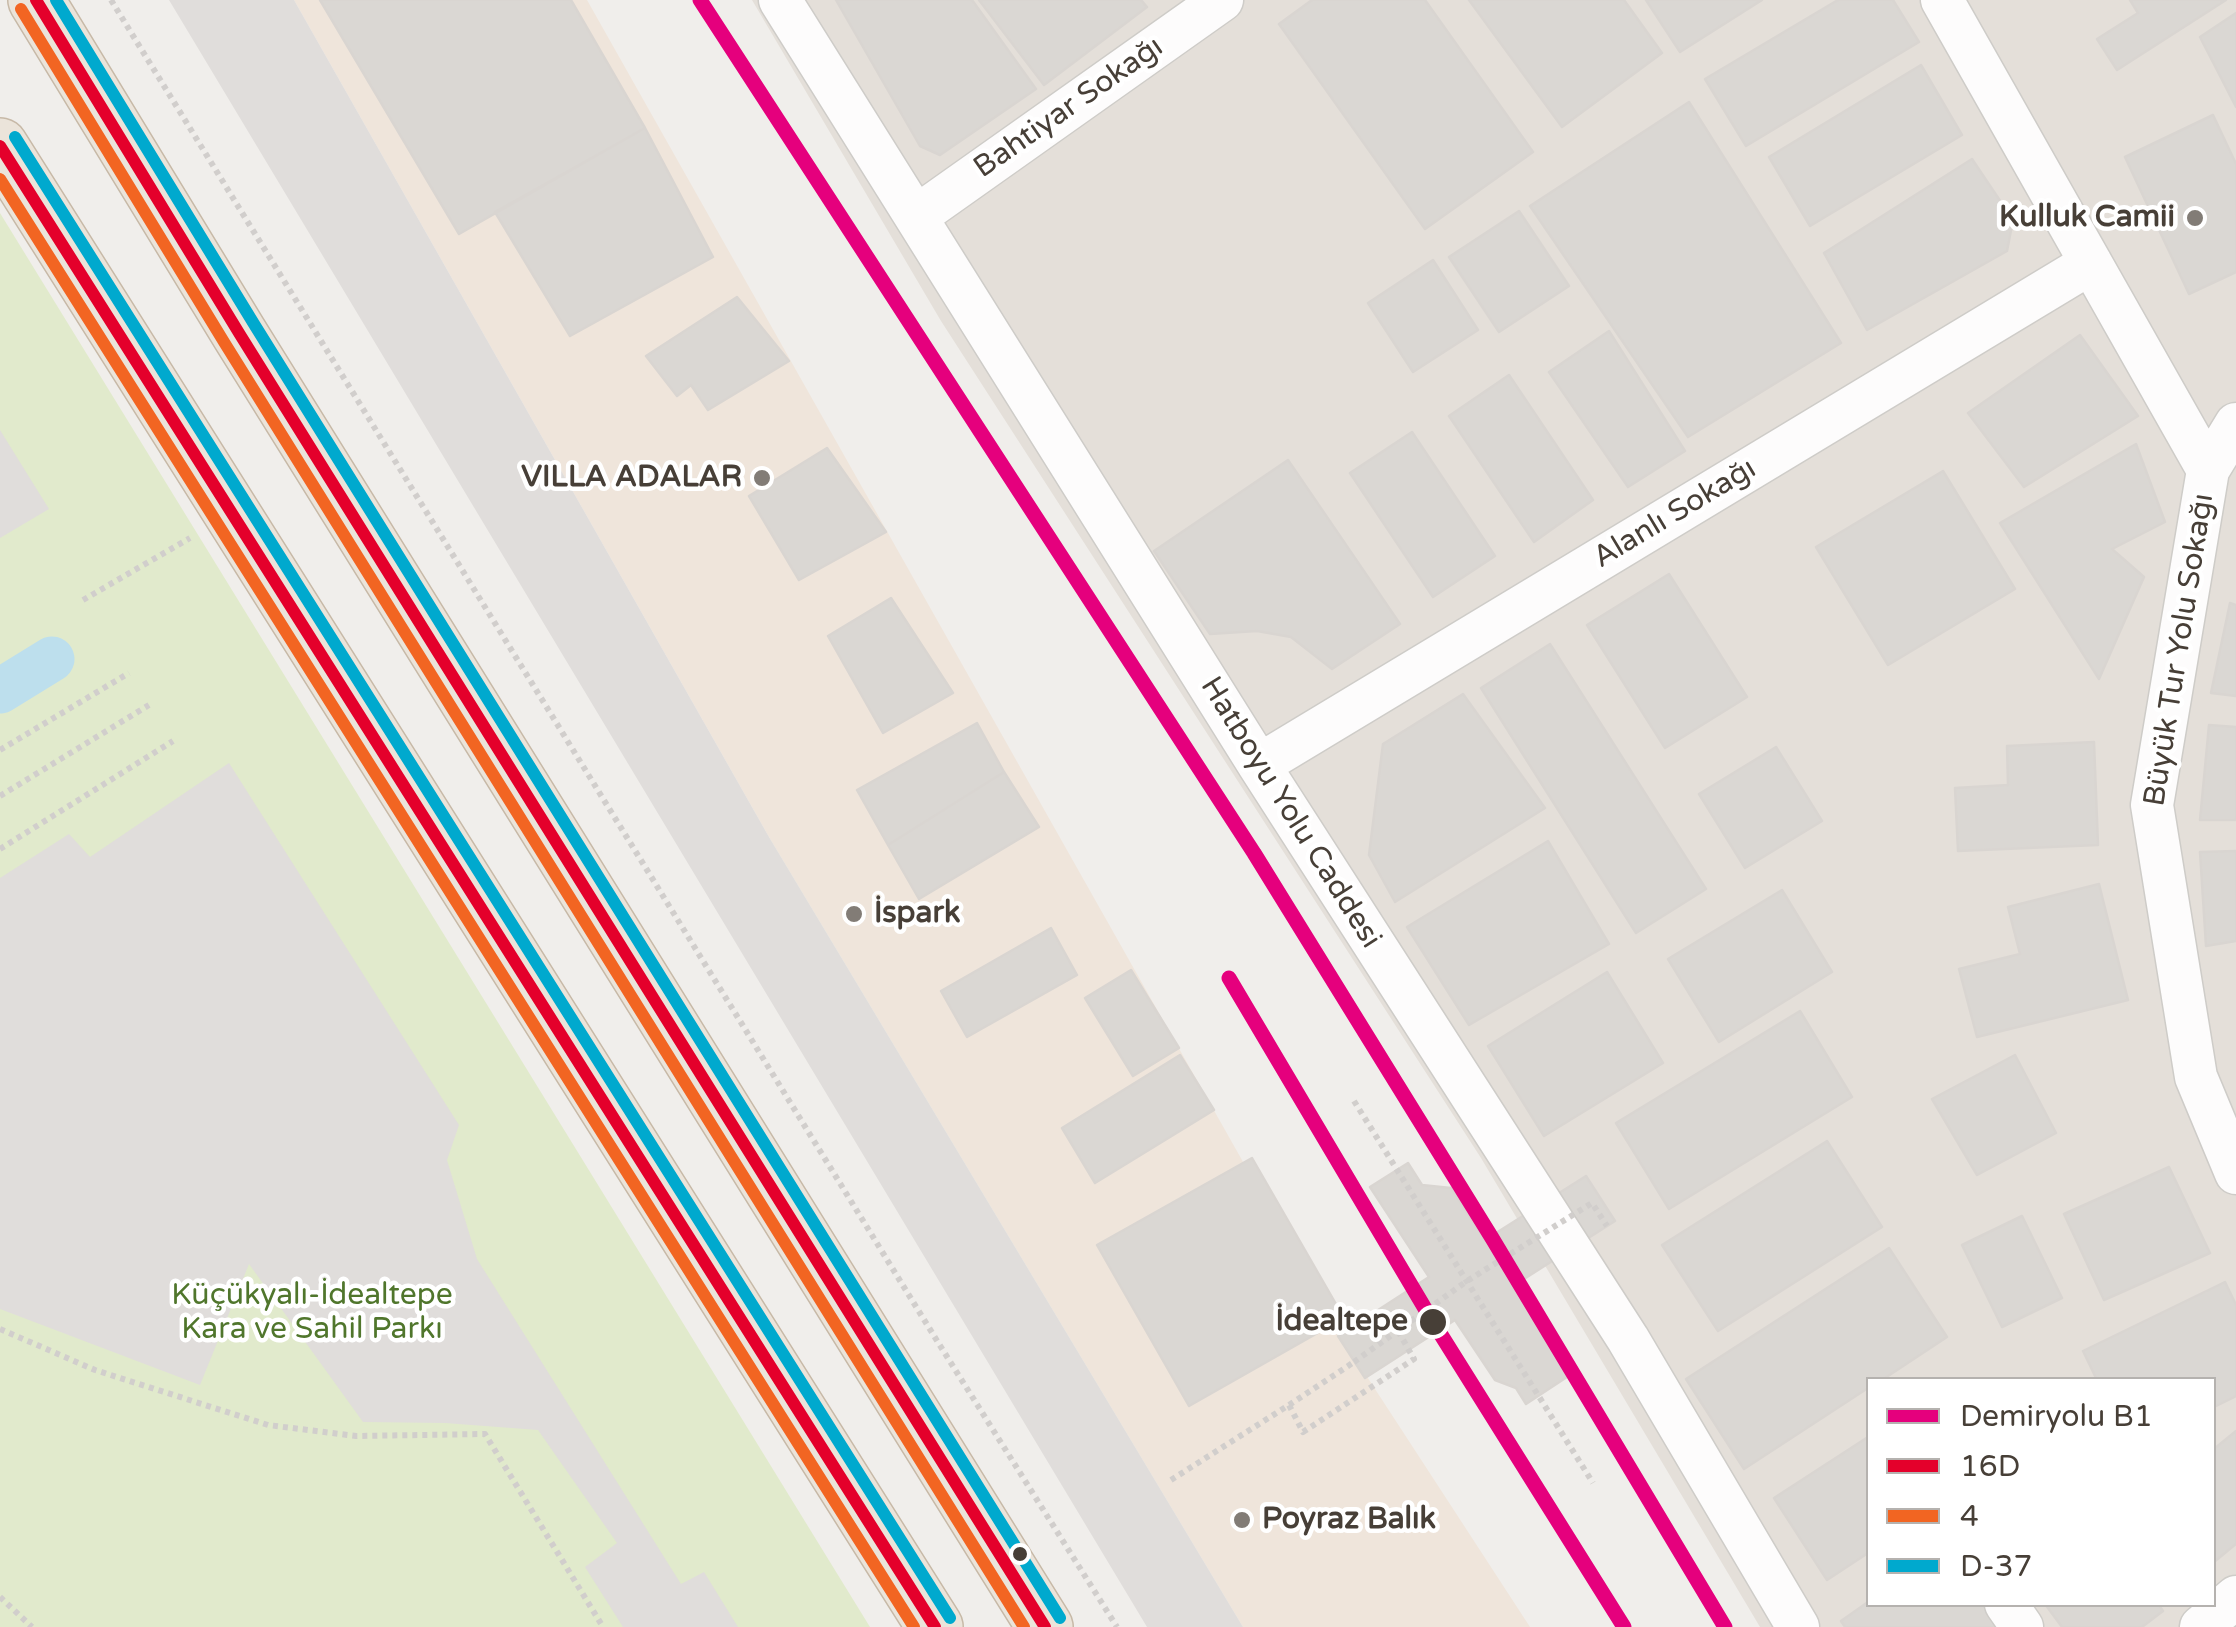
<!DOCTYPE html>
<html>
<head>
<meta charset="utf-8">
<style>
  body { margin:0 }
  #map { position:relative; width:2236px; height:1627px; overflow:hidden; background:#f0eeeb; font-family:"Varela Round",sans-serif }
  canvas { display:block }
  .legend { position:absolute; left:1866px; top:1377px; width:350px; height:230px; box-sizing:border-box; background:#fff; border:2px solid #b5b2af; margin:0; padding:12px 18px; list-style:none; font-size:30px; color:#473f37 }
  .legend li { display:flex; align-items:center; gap:20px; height:50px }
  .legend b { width:50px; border:2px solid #b5b2af }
</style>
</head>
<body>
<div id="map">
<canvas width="2236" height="1627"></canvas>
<ul class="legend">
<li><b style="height:12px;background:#e5007d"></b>Demiryolu B1</li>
<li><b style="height:12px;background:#e4002b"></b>16D</li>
<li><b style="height:12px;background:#f26522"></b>4</li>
<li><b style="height:12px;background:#00a9ce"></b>D-37</li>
</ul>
</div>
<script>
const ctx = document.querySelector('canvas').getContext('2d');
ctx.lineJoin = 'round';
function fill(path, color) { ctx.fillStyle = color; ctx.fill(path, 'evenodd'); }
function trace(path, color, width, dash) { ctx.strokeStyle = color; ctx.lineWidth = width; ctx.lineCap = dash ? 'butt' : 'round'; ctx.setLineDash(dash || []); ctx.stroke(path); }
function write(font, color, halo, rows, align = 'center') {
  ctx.font = font + ' "Varela Round",sans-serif'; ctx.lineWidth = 9; ctx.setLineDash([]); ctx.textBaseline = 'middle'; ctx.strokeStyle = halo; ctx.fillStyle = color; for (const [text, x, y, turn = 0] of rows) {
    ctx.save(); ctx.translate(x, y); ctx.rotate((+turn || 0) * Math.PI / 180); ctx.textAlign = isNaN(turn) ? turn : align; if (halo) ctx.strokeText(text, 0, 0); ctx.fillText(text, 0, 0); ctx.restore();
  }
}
const residential = new Path2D(`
  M752 0H2236V1627H1760L1481 1158 941 321ZM1868 1380H2214V1604H1868Z`);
const commercial = new Path2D(`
  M294 0H587L1347 1346 1530 1627H1243L769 837Z`);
const green = new Path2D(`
  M0 213 870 1627H0Z`);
const parking = new Path2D(`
  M169 0H294L769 837 1243 1627H1147Z
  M0 430 49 509 0 538Z
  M229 763 459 1125 447 1160 477 1259 681 1584 704 1572 738 1627H623L585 1567 617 1543 538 1430 445 1423 363 1422 249 1264 200 1385 0 1309V878L69 834 90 857Z`);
const canal = new Path2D(`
  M0 691 52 659`);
const building = new Path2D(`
  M320 0H571L645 128 459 234Z
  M836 0H972L1036 89 940 155 920 146Z
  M979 0H1141L1147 7 1044 85Z
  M1312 0H1425L1533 152 1425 229 1279 24Z
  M1469 0H1624L1662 53 1562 127Z
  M1646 0H1762L1680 52Z
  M1838 0H1893L1919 42 1746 146 1705 79Z
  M2130 0H2226L2117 70 2097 39 2138 13Z
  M2236 13V107L2200 37Z
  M1921 65 1962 135 1810 226 1769 157Z
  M1689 102 1841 343 1688 437 1530 206Z
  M2213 115 2236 164V272L2189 294 2125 157Z
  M645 128 713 257 570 336 495 212Z
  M1972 159 2013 220 2007 251 1867 330 1824 253Z
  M1519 211 1569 286 1499 332 1449 257Z
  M1433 260 1478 330 1413 372 1368 303Z
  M737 297 789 361 708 410 691 385 677 396 646 356Z
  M1609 331 1685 451 1628 487 1549 372Z
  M2080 335 2138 416 2024 487 1968 413Z
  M1509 375 1593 500 1534 542 1449 416Z
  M1412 432 1495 556 1433 597 1350 473Z
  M2136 444 2165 522 2112 549 2144 577 2099 679 2000 523Z
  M827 448 886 532 799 580 749 496Z
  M1288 460 1400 624 1332 669 1291 637 1257 631 1210 634 1154 551Z
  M1943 471 2015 589 1888 665 1816 547Z
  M1669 574 1747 697 1665 748 1587 625Z
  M891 598 953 693 883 733 828 636Z
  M2230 603 2236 605V696L2211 693Z
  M1550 644 1706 889 1636 933 1481 688Z
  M1463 694 1545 808 1395 902 1369 855 1383 744Z
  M977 723 1004 772 888 845 857 790Z
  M2209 725 2236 727V820H2200Z
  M2094 742 2098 845 1958 851 1955 788 2008 785 2007 746Z
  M1776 747 1822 821 1745 868 1699 794Z
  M1004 772 1039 827 919 899 888 845Z
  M1548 841 1609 944 1469 1025 1407 927Z
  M2236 851V941L2206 946 2200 852Z
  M2099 884 2128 1000 1977 1037 1959 969 2020 954 2008 907Z
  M1782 890 1832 972 1719 1042 1668 959Z
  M1051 928 1077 975 967 1037 941 991Z
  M1131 970 1179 1048 1133 1076 1085 998Z
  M1607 972 1663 1063 1544 1136 1488 1046Z
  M1800 1011 1852 1097 1669 1209 1616 1123Z
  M1180 1055 1214 1110 1095 1183 1062 1128Z
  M2015 1055 2056 1133 1977 1175 1932 1099Z
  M1827 1141 1882 1227 1718 1331 1662 1245Z
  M1252 1158 1344 1318 1189 1406 1097 1245Z
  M1408 1163 1422 1185 1451 1188 1485 1240 1586 1176 1615 1221 1513 1286 1570 1375 1526 1404 1516 1388 1495 1380 1455 1320 1365 1378 1338 1336 1429 1277 1370 1187Z
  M2169 1167 2210 1253 2104 1300 2064 1214Z
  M2022 1216 2062 1298 2002 1327 1962 1245Z
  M1889 1248 1947 1337 1882 1380H1868V1388L1744 1469 1686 1379Z
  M2225 1282 2236 1305V1396L2214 1407V1380H2097L2083 1351Z
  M2236 1431V1544L2214 1562V1449Z
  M1868 1437V1553L1827 1580 1774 1498Z
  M1868 1602 1983 1604 1998 1627H1845L1841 1621Z
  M2045 1604H2158L2163 1611 2142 1627H2062Z`);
const path = new Path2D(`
  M111 0 939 1344 1117 1627
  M83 600 190 538
  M0 750 129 673
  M0 796 149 705
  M0 849 173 741
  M1354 1101 1593 1483
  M0 1329 95 1370 268 1425 356 1436 485 1434 603 1627
  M1289 1405 1354 1362
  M1171 1480 1289 1405 1303 1432 1414 1359 1398 1331
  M0 1597 32 1627`);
const minor = new Path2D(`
  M780 0 1259 765 1628 1339 1798 1627
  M1942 0 2208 470
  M917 216 1222 0
  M2236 424 2208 470 2152 805 2196 1077 2236 1173
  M1259 765 2091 263
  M2006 1604 2022 1627
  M2201 1627 2236 1597`);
const highway = new Path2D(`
  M36 0 239 333 1045 1627
  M0 146 935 1627`);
const pathBridge = new Path2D(`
  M1354 1362 1467 1281 1592 1203 1607 1226`);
const bus1 = new Path2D(`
  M36 0 239 333 1045 1627
  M0 146 935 1627`);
const bus2 = new Path2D(`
  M21 9 224 342 1024 1627
  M0 179 914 1627`);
const bus3 = new Path2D(`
  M56 0 254 324 1060 1618
  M15 137 950 1618`);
const rail1 = new Path2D(`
  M700 0 1254 853 1492 1238 1725 1627
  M1229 978 1433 1322 1624 1627`);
const markers = [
  [2195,218,10,"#827c76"],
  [762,478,10,"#827c76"],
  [854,914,10,"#827c76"],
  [1433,1322,15,"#473f37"],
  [1242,1520,10,"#827c76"],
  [1020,1554,9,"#473f37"]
];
const streetNames = [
  ["Bahtiyar Sokağı",1069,108,-35],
  ["Alanlı Sokağı",1675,514,-31],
  ["Büyük Tur Yolu Sokağı",2180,650,-81],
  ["Hatboyu Yolu Caddesi",1290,813,58]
];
const poiNames = [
  ["Kulluk Camii",2175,218],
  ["VILLA ADALAR",742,478],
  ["İspark",874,914,"left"],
  ["Poyraz Balık",1262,1520,"left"]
];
const parkNames = [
  ["Küçükyalı-İdealtepe",312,1296],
  ["Kara ve Sahil Parkı",312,1330]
];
const stopNames = [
  ["İdealtepe",1408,1322]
];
fill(residential, '#e4dfd9');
fill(commercial, '#efe5db');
fill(green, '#e1eacc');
fill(parking, '#e0dddb');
trace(canal, '#bddfed', 45);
fill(building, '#dad7d3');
trace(building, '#d9d5d1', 2.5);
trace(minor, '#ceccc8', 45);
trace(highway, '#c7b9a7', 58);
trace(path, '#d1cecc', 6, [5, 5]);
trace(minor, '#fdfcfc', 42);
trace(highway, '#ebe4da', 55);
trace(pathBridge, '#d1cecc', 6, [5, 5]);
trace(bus1, '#e4002b', 12);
trace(bus2, '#f26522', 12);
trace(bus3, '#00a9ce', 12);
trace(rail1, '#e5007d', 15);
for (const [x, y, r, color] of markers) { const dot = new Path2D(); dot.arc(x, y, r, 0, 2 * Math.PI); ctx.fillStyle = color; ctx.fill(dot); trace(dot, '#fff', 4); }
write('30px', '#473f37', '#fff', streetNames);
write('bold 30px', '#473f37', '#fff', poiNames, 'right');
write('30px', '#50762c', '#fff', parkNames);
write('bold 30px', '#473f37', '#fff', stopNames, 'right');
</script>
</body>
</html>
